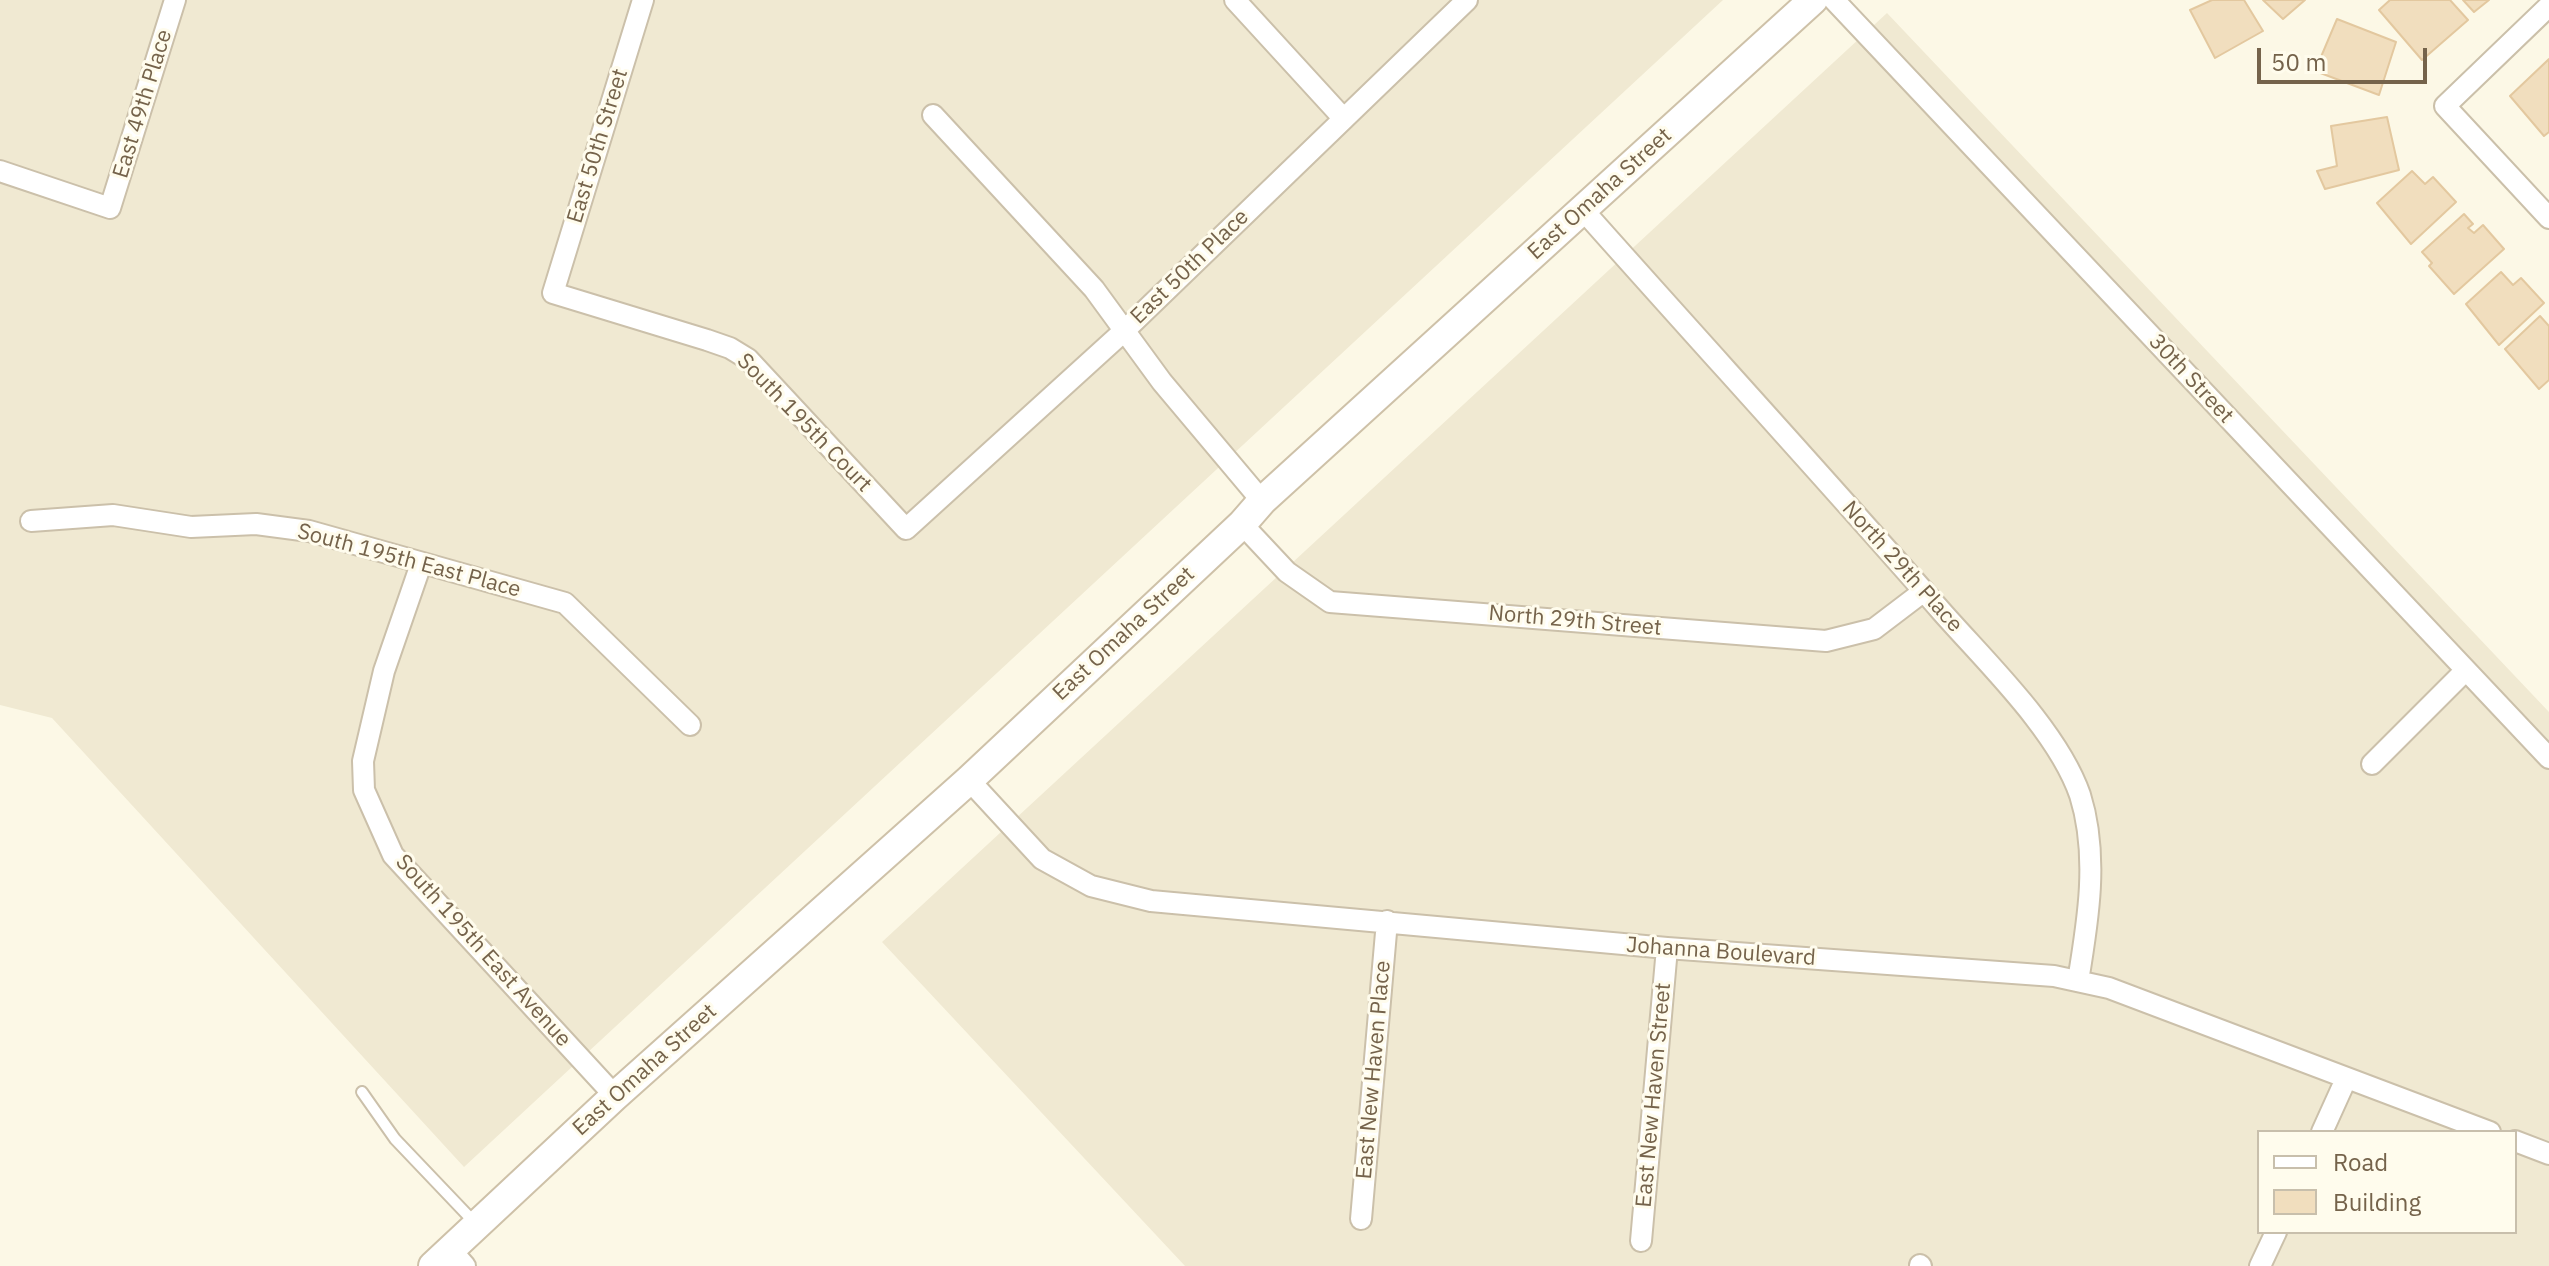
<!DOCTYPE html>
<html>
<head>
<meta charset="utf-8">
<style>
  body { margin:0 }
  #map { position:relative; width:2549px; height:1266px; overflow:hidden; background:#fcf8e6; font-family:"IBM Plex Sans",sans-serif }
  canvas { display:block }
  .legend { position:absolute; left:2257px; top:1130px; width:260px; height:104px; box-sizing:border-box; background:#fffced; border:2px solid #c8bfac; margin:0; padding:10px 14px; list-style:none; font-size:24px; color:#75634b }
  .legend li { display:flex; align-items:center; gap:16px; height:40px }
  .legend b { width:40px; border:2px solid #c8bfac }
  .scale { position:absolute; left:2257px; top:48px; width:170px; height:36px; box-sizing:border-box; border:4px solid #75634b; border-top:0; padding-left:10px; font-size:24px; line-height:28px; white-space:nowrap; color:#75634b; -webkit-text-stroke:6px #fffced; paint-order:stroke }
</style>
</head>
<body>
<div id="map">
<canvas width="2549" height="1266"></canvas>
<ul class="legend">
<li><b style="height:10px;background:#fff"></b>Road</li>
<li><b style="height:22px;background:#f1debe"></b>Building</li>
</ul>
<div class="scale">50 m</div>
</div>
<script>
const ctx = document.querySelector('canvas').getContext('2d');
ctx.lineJoin = 'round';
function fill(path, color) { ctx.fillStyle = color; ctx.fill(path, 'evenodd'); }
function trace(path, color, width, dash) { ctx.strokeStyle = color; ctx.lineWidth = width; ctx.lineCap = dash ? 'butt' : 'round'; ctx.setLineDash(dash || []); ctx.stroke(path); }
function write(font, color, halo, rows, align = 'center') {
  ctx.font = font + ' "IBM Plex Sans",sans-serif'; ctx.lineWidth = 6; ctx.setLineDash([]); ctx.textBaseline = 'middle'; ctx.strokeStyle = halo; ctx.fillStyle = color; for (const [text, x, y, turn = 0] of rows) {
    ctx.save(); ctx.translate(x, y); ctx.rotate((+turn || 0) * Math.PI / 180); ctx.textAlign = isNaN(turn) ? turn : align; if (halo) ctx.strokeText(text, 0, 0); ctx.fillText(text, 0, 0); ctx.restore();
  }
}
const residential = new Path2D(`
  M0 0H1723L464 1167 52 718 0 705Z
  M1887 13 2549 712V1266H1185L882 942ZM2259 1132H2515V1232H2259Z`);
const building = new Path2D(`
  M2212 0H2244L2263 31 2215 58 2190 10Z
  M2263 0H2305L2283 19Z
  M2390 0H2450L2468 20 2422 60 2379 10Z
  M2463 0H2489L2474 12Z
  M2337 19 2396 42 2379 95 2315 71Z
  M2549 59V132L2544 136 2510 96Z
  M2387 117 2399 170 2325 189 2317 171 2337 166 2331 126Z
  M2412 171 2425 184 2433 177 2456 202 2411 244 2377 203Z
  M2464 214 2473 224 2468 228 2474 233 2483 225 2504 249 2454 294 2429 266 2432 263 2422 252Z
  M2501 272 2513 285 2521 278 2544 303 2499 345 2466 304Z
  M2540 316 2549 326V380L2539 389 2505 349Z`);
const lane = new Path2D(`
  M362 1092 395 1139 476 1224`);
const street = new Path2D(`
  M643 0 553 293 707 340 730 348 748 359 906 529 1124 331 1467 0
  M1235 0 1344 119
  M1834 0 2549 758
  M2549 6 2445 106 2549 218
  M933 115 1094 289 1162 382 1262 501
  M0 171 110 208 175 0
  M1583 210C1702 344 1824 477 1942 612 1987 663 2058 731 2080 795 2099 855 2088 921 2078 981
  M31 521 113 515 191 527 256 524 309 531 565 603 690 725
  M1242 524 1287 572 1330 602 1826 641 1874 629 1924 591
  M421 564 384 671 363 761 364 790 393 855 615 1096
  M2372 764 2466 670
  M969 780 1042 859 1091 886 1151 901 1667 948 2054 976 2109 988 2490 1132
  M2322 1132 2346 1079
  M2515 1141 2549 1154
  M1361 1219 1387 921
  M1641 1241 1667 948
  M451 1250 465 1266
  M1920 1265 1921 1266
  M2260 1266 2276 1232`);
const secondary = new Path2D(`
  M433 1266 615 1096 969 780 1242 524 1262 501 1813 0`);
const streetNames = [
  ["East 49th Place",143,104,-73],
  ["East 50th Street",598,146,-73],
  ["East Omaha Street",1600,194,-42],
  ["East 50th Place",1190,267,-44],
  ["30th Street",2191,379,47],
  ["South 195th Court",804,423,46],
  ["South 195th East Place",409,561,15],
  ["North 29th Place",1902,567,48],
  ["North 29th Street",1575,621,5],
  ["East Omaha Street",1124,634,-43],
  ["South 195th East Avenue",483,951,48],
  ["Johanna Boulevard",1721,952,4],
  ["East Omaha Street",645,1070,-42],
  ["East New Haven Place",1374,1070,-85],
  ["East New Haven Street",1654,1095,-85]
];
fill(residential, '#f0e9d2');
fill(building, '#f1debe');
trace(building, '#e3c89f', 2);
trace(lane, '#cbc0aa', 14);
trace(street, '#cbc0aa', 24);
trace(secondary, '#cec1a8', 32);
trace(lane, '#fff', 10);
trace(street, '#fff', 20);
trace(secondary, '#fff', 28);
write('22px', '#75634b', '#fffced', streetNames);
</script>
</body>
</html>
